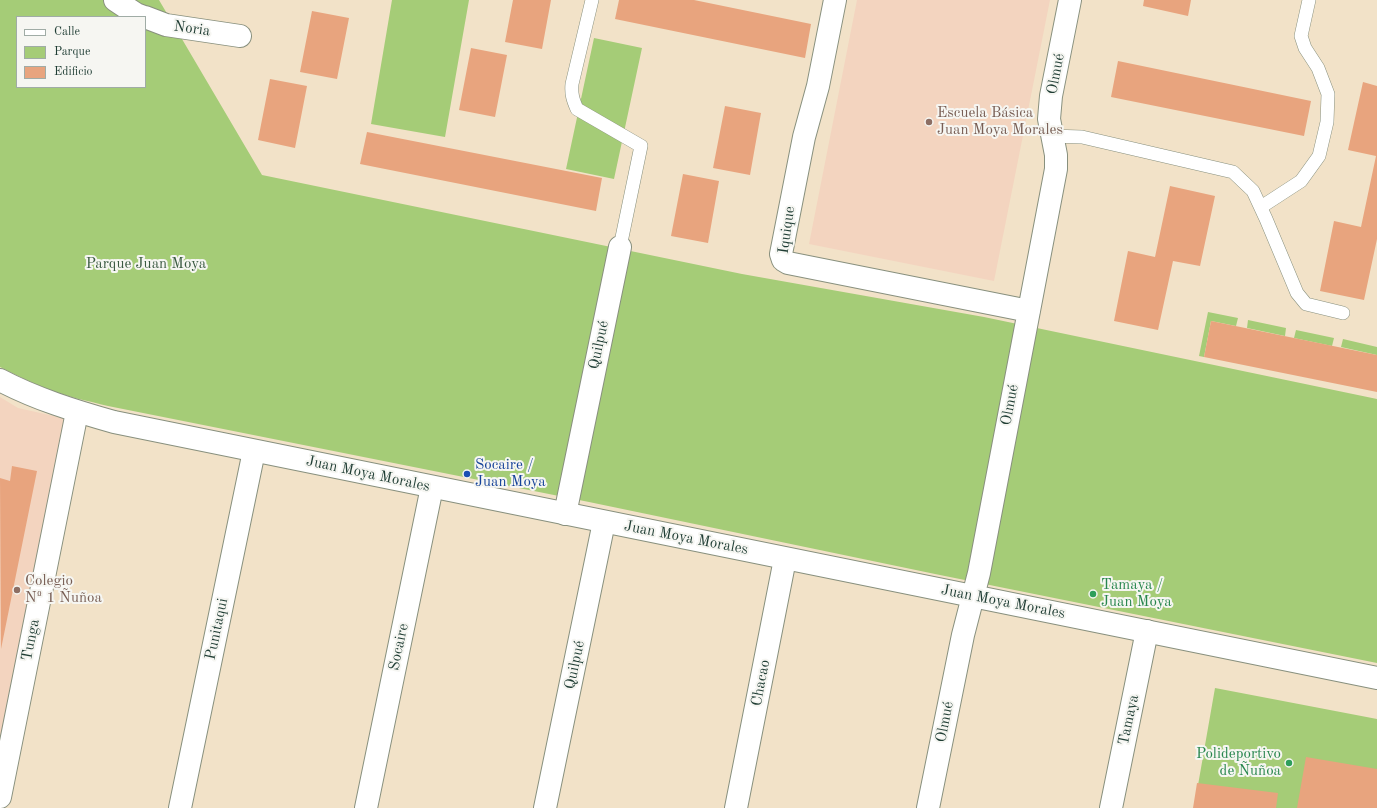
<!DOCTYPE html>
<html>
<head>
<meta charset="utf-8">
<style>
  body { margin:0 }
  #map { position:relative; width:1377px; height:808px; overflow:hidden; background:#f2e2c8; font-family:"Old Standard TT",serif }
  canvas { display:block }
  .legend { position:absolute; left:16px; top:16px; width:130px; height:72px; box-sizing:border-box; background:#f6f6f2; border:1px solid #a0aca6; margin:0; padding:5px 7px; list-style:none; font-size:12px; color:#1f3d34 }
  .legend li { display:flex; align-items:center; gap:8px; height:20px }
  .legend b { width:20px; border:1px solid #a0aca6 }
</style>
</head>
<body>
<div id="map">
<canvas width="1377" height="808"></canvas>
<ul class="legend">
<li><b style="height:5px;background:#fff"></b>Calle</li>
<li><b style="height:11px;background:#a5cc77"></b>Parque</li>
<li><b style="height:11px;background:#e8a47e"></b>Edificio</li>
</ul>
</div>
<script>
const ctx = document.querySelector('canvas').getContext('2d');
ctx.lineJoin = 'round';
function fill(path, color) { ctx.fillStyle = color; ctx.fill(path, 'evenodd'); }
function trace(path, color, width, dash) { ctx.strokeStyle = color; ctx.lineWidth = width; ctx.lineCap = dash ? 'butt' : 'round'; ctx.setLineDash(dash || []); ctx.stroke(path); }
function write(font, color, halo, rows, align = 'center') {
  ctx.font = font + ' "Old Standard TT",serif'; ctx.lineWidth = 4; ctx.setLineDash([]); ctx.textBaseline = 'middle'; ctx.strokeStyle = halo; ctx.fillStyle = color; for (const [text, x, y, turn = 0] of rows) {
    ctx.save(); ctx.translate(x, y); ctx.rotate((+turn || 0) * Math.PI / 180); ctx.textAlign = isNaN(turn) ? turn : align; if (halo) ctx.strokeText(text, 0, 0); ctx.fillText(text, 0, 0); ctx.restore();
  }
}
const built = new Path2D(`
  M857 0H1050L994 281 809 244Z
  M0 397 18 408 67 419 0 762Z`);
const green = new Path2D(`
  M0 0H159L262 175 742 274 984 317 1377 399V663L935 574 589 502 108 406C88 401 67 397 48 389 32 383 16 375 0 367ZM17 17H145V87H17Z
  M392 0H469L445 137 371 124Z
  M594 38 642 48 614 179 566 169Z
  M1208 312 1238 318 1236 326 1211 321 1204 357 1199 356Z
  M1248 320 1286 328 1285 336 1247 328Z
  M1296 330 1334 338 1332 346 1294 338Z
  M1343 339 1377 347V355L1341 347Z
  M1215 688 1377 719V808H1194Z`);
const building = new Path2D(`
  M513 0H551L542 49 505 42Z
  M619 0H694L811 24 805 58 615 19Z
  M1144 0H1191L1188 16 1143 6Z
  M312 11 349 18 337 79 300 72Z
  M471 48 507 55 495 117 459 110Z
  M1118 61 1311 101 1304 136 1111 97Z
  M270 79 307 86 295 148 258 140Z
  M1363 82 1377 86V239L1364 300 1320 291 1334 221 1361 227 1376 156 1348 150Z
  M725 106 761 113 750 175 713 168Z
  M367 132 602 178 596 211 360 164Z
  M683 174 719 181 708 243 671 236Z
  M1170 186 1215 196 1200 266 1173 261 1158 330 1114 321 1128 251 1155 257Z
  M1211 321 1377 355V392L1204 357Z
  M12 466 37 471 1 649 0 478 10 481Z
  M1306 757 1377 769V808H1297Z
  M1197 783 1278 793 1276 808H1193Z`);
const lane = new Path2D(`
  M592 0 572 84C571 94 573 100 577 109L641 146 620 247
  M1051 136 1082 137 1233 172 1253 191 1266 219 1297 293 1306 304 1343 313
  M1261 207 1301 181 1319 156 1327 122 1328 94 1318 68 1305 48 1301 36 1309 0`);
const street = new Path2D(`
  M115 0 136 14 144 17
  M835 0 818 86 804 137 781 254 783 260 788 263 1029 311
  M145 17 166 25 240 36
  M565 514 620 247
  M0 797 77 412
  M180 808 254 451
  M366 808 432 487
  M545 808 604 522
  M736 808 785 559
  M928 808 963 635 979 573 1056 169V155L1049 119 1051 96 1070 0
  M1111 808 1147 631`);
const secondary = new Path2D(`
  M0 380C36 399 75 411 114 422L1377 678`);
const markers = [
  [929,122,4,"#8d6e63"],
  [467,474,4,"#1a4fb4"],
  [17,590,4,"#8d6e63"],
  [1093,594,4,"#2e9e5b"],
  [1289,763,4,"#2e9e5b"]
];
const streetNames = [
  ["Noria",192,29,8],
  ["Olmué",1056,74,-79],
  ["Iquique",787,230,-82],
  ["Quilpué",599,345,-78],
  ["Olmué",1010,405,-79],
  ["Juan Moya Morales",368,474,12],
  ["Juan Moya Morales",686,538,11],
  ["Juan Moya Morales",1003,602,11],
  ["Punitaqui",217,629,-78],
  ["Tunga",31,640,-79],
  ["Socaire",399,647,-78],
  ["Quilpué",575,665,-78],
  ["Chacao",761,683,-79],
  ["Tamaya",1129,720,-78],
  ["Olmué",945,722,-79]
];
const educationNames = [
  ["Escuela Básica",937,113],
  ["Juan Moya Morales",937,130],
  ["Colegio",25,581],
  ["Nº 1 Ñuñoa",25,598]
];
const parkNames = [
  ["Parque Juan Moya",146,264]
];
const transitNames = [
  ["Socaire /",475,465],
  ["Juan Moya",475,482]
];
const leisureNames = [
  ["Tamaya /",1101,585],
  ["Juan Moya",1101,602],
  ["Polideportivo",1281,754,"right"],
  ["de Ñuñoa",1281,771,"right"]
];
fill(built, '#f3d4bf');
fill(green, '#a5cc77');
fill(building, '#e8a47e');
trace(lane, '#88907e', 14);
trace(street, '#88907e', 24);
trace(secondary, '#88907e', 24);
trace(lane, '#fff', 13);
trace(street, '#fff', 22);
trace(secondary, '#fff', 22);
for (const [x, y, r, color] of markers) { const dot = new Path2D(); dot.arc(x, y, r, 0, 2 * Math.PI); ctx.fillStyle = color; ctx.fill(dot); trace(dot, '#f6f6f2', 1.5); }
write('15px', '#1f3d34', '#f6f6f2', streetNames);
write('15px', '#785e54', '#f6f6f2', educationNames, 'left');
write('15px', '#3a5a41', '#f6f6f2', parkNames);
write('15px', '#164399', '#f6f6f2', transitNames, 'left');
write('15px', '#27864d', '#f6f6f2', leisureNames, 'left');
</script>
</body>
</html>
